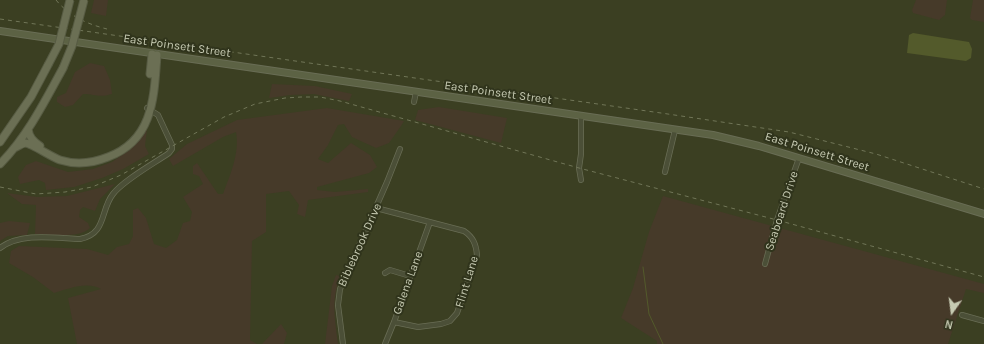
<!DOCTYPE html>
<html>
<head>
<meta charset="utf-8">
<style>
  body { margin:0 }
  #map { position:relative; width:984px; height:344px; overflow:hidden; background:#3b3f22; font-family:Karla,sans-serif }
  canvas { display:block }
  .north { position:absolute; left:932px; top:292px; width:40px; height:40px; -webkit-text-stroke:3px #30341c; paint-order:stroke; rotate:194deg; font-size:11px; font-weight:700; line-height:16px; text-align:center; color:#c6cab2 }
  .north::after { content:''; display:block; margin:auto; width:14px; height:18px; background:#c6cab2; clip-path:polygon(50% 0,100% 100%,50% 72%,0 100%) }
</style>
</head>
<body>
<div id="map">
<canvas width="984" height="344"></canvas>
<div class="north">N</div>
</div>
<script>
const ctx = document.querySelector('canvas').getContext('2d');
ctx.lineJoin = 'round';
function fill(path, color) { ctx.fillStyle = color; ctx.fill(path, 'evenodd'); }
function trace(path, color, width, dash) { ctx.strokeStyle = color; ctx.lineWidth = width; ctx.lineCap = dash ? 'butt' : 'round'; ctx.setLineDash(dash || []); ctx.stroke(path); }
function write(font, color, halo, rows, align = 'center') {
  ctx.font = font + ' Karla,sans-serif'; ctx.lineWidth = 4; ctx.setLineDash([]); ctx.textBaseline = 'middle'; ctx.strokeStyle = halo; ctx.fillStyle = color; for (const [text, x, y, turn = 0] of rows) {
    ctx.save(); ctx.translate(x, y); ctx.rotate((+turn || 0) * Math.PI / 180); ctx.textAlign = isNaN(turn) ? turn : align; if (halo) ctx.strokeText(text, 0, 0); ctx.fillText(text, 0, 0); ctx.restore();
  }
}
const green = new Path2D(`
  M94 0H108L106 16 91 13Z
  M916 0H947L945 15 939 20 913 13 912 10Z
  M973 0H984V22L972 20 970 18Z
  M90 63 104 66 110 80 112 94C99 98 95 94 83 94L73 105 65 107 57 102V97L66 93 75 72Z
  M272 84 315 86 352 94 349 101 314 94 290 95 269 98Z
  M439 107 507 118 501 143 415 120 418 110Z
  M327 108 404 121 401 126 389 143 376 148 352 137 344 124 338 125 328 145 318 159 328 163 351 143 370 155 377 167 369 173 317 187V190L335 192 368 189V192L308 200 305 217 297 214 299 205 289 191 266 194V232L252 241 250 340 257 344H77L68 298 101 289C86 281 69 289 54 293L33 277 9 263 11 251 19 246 87 249 108 255 117 247 129 244 133 236V210L138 208 146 218 154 244 166 248 177 240 183 223 190 221 192 212 183 197 203 184 199 176 193 174V166L197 163 218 194H223C230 175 240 153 236 132L223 137 173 166 169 159 187 144 237 120Z
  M147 129 145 146 149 154 123 169 102 178 74 187 46 190 45 183 39 180 20 184 18 177 26 165 36 161 68 172 93 169 112 162 129 150Z
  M115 184 100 199 95 211 83 207 80 210 79 217 88 223 90 228C79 239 50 234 35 234L36 205 22 204 7 193 37 197 67 196Z
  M663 196 984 284V293L966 289 948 344H657V341L621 318 633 288 649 232Z
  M9 221 30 223 27 235 8 236 0 241V223Z
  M336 275 340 276C331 301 335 319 338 344H325L332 286Z
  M281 324 287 333 284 344H262Z`);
const water = new Path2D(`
  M913 33 969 42 972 49 971 58 966 61 907 53 909 35Z`);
const stream = new Path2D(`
  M643 267 649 314 663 344`);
const street = new Path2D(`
  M414 102 416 92
  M665 172 675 130
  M581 180 579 168 581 154V116
  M376 208 464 231C473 237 476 244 477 255L457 313 450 321 441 324 418 327 394 322
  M0 248C21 232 55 238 80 239 107 234 100 210 113 194 124 180 153 164 169 153L172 149V145L158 115 147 108
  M765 264 777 220 799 158
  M385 273 390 270 410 276
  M962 315 984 321
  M343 344 338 305 340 289 387 182 400 149
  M385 344 394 322 430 222`);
const secondary = new Path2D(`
  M0 31 713 135 759 146 984 214`);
const primary = new Path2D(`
  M150 74 152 54
  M28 129C29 137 33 141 40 146
  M0 142 31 97 48 65
  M14 148C17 147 21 144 25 143 31 143 51 157 60 160 76 165 93 163 108 157 154 140 154 96 157 55
  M0 164C27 137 45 101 63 68`);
const rail = new Path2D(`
  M56 0C69 16 87 24 107 29
  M0 19 661 113 789 132 876 154 984 189
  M0 187 36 194 65 192 92 187 121 175 224 117 255 104 285 98 301 97H320L340 101 579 168 777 220 984 277`);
const primaryBridge = new Path2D(`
  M48 65 59 44 70 0
  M63 68 72 46 84 0`);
const streetNames = [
  ["East Poinsett Street",177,46,8],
  ["East Poinsett Street",498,93,8],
  ["East Poinsett Street",817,152,17],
  ["Seaboard Drive",782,211,-72],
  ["Biblebrook Drive",360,245,-66],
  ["Flint Lane",467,282,-73],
  ["Galena Lane",408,283,-70]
];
fill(green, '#463a29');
fill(water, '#535a2b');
trace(stream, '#535a2b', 1);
trace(street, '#696d55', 6);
trace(secondary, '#696d55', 8);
trace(primary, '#575b43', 9);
trace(street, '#4b4f37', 4.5);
trace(secondary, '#5c6244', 6);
trace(primary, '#6b6f54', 7);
trace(rail, '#717658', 1, [4, 4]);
trace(primaryBridge, '#575b43', 9, []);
trace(primaryBridge, '#6b6f54', 7);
write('12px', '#c6cab2', '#30341c', streetNames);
</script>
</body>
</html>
